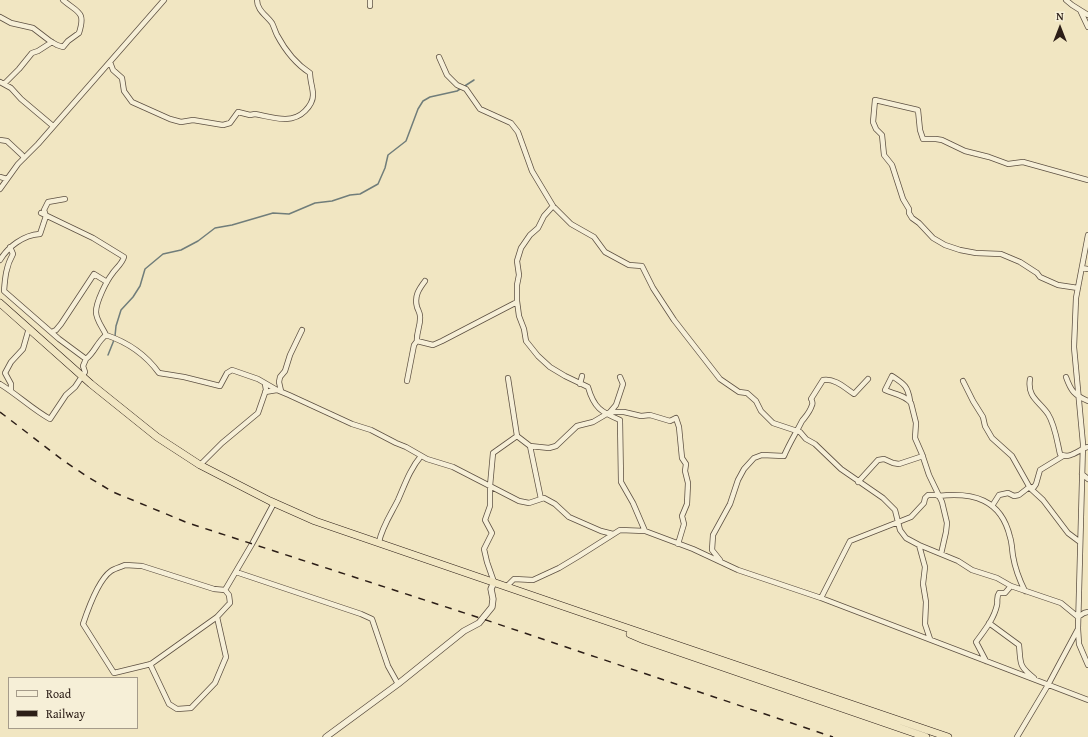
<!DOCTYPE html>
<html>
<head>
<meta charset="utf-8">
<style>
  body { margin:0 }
  #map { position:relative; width:1088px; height:737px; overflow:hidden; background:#f1e6c2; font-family:"Gentium Book Plus",serif }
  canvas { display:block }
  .legend { position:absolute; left:8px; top:677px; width:130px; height:52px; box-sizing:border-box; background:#f6efd7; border:1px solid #a59b8a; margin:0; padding:5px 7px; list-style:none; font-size:12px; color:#2c1e17 }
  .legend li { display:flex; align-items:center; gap:8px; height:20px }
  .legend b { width:20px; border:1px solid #a59b8a }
  .north { position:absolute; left:1040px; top:8px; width:40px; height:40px; -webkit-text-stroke:3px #f6efd7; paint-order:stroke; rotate:0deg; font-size:11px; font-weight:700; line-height:16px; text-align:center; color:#2c1e17 }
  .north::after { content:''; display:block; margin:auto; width:14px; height:18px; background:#2c1e17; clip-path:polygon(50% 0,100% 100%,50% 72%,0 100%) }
</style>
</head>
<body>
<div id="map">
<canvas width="1088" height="737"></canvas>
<ul class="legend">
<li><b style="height:5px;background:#f6efd7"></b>Road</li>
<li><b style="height:5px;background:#2c1e17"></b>Railway</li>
</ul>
<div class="north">N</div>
</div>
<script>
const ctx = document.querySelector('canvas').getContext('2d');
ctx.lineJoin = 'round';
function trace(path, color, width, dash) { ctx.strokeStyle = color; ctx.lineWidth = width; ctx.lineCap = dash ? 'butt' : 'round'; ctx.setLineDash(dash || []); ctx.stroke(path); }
const stream = new Path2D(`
  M115 336 116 326 121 310 133 297 140 286 145 269 163 254 181 250 198 241 215 228 232 225 273 213 289 214 315 203 332 201 350 195 360 194 378 184 385 168 388 155 406 141 418 109 423 101 430 97 457 91 474 80
  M108 355 114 340`);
const minor = new Path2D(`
  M1066 0 1072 5 1088 15
  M370 6V0
  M1080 10 1088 27
  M0 17 11 23 33 28 50 41 57 45 63 47 68 41 79 33C86 11 78 13 63 0
  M439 57 447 75 457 85 466 89 480 109 511 123 518 132 532 171 553 206 571 224 594 237 605 252 629 265 642 266 653 288 674 320 720 379 739 392 747 393 756 401 761 411 773 423 800 432 806 439 815 444 841 469 883 498 895 510 900 530 906 538 919 545 925 567 923 584 926 602 925 624 930 639
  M110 62 113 70 122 78 124 91 132 102 170 119 181 122 193 120 223 125 230 123 238 112 250 115 255 114C272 117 291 125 305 111 309 107 313 101 313 95 313 88 310 81 310 73 296 64 285 50 277 35 275 31 274 27 272 23 266 15 257 10 257 0
  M0 82 11 88 21 99 53 126
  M4 84 19 69 32 53 38 51 52 42
  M0 140 7 141 22 155 24 158
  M0 177 7 179
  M0 189 18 164 38 144 164 0
  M553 206 544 216 538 228 530 235 521 248 517 261 519 275 517 285V301L519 316 524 329 526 341 538 356 550 367 565 376 588 387C594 408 601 412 620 420L621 482 633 503 645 531
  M41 213 93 238 124 257C122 264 116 268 112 274 106 282 96 302 96 312 96 320 103 328 106 335
  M1088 235 1076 298 1074 347 1083 444 1078 629 1079 644 1088 665
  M10 247 13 254C6 266 5 278 4 291L59 339 86 359C95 352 97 342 106 335 127 342 146 355 159 373L184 377 220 386 227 373 232 370 258 379 277 390
  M0 260C8 247 23 235 40 234L46 216 44 210 48 202 65 199
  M1082 268 1088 269
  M1078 288 1058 285 1040 277 1037 273 1020 262 1001 254 976 253 960 250 945 245 933 238 919 223 912 218 909 213V209L903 199 892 165 884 155 882 135 876 129 873 122 875 100 918 110 920 130 923 139H936L942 140 965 151 989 157 1008 164 1023 162 1088 180
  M52 332 56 330 61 324 94 274 107 282
  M417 341C416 333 421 325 420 316 420 313 418 310 417 307 414 296 419 289 425 281
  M1066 377C1071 391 1074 395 1088 401
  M508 378 517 436 530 446 541 499
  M1030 379C1027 397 1039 401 1048 414 1055 425 1057 441 1060 454 1070 460 1079 449 1088 447
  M407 381 414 345 417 341 433 345 442 341 517 302
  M963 381 973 401 983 417 985 426 992 438 1012 456 1030 488 1043 500 1068 533 1080 542
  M0 384C18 395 32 409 50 419L66 395 75 387 85 372 83 366 86 359
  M580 384 582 376
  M11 391V384L5 373 11 362 23 349 29 328
  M281 391 279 382 280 377 285 371 290 355 302 330
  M265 392 277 390 289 395 352 424 371 430 396 443 406 447 427 459 453 467 519 501 529 503 544 498 555 504 569 517 601 531 613 534
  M910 401C908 386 904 384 892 376L885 390C894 394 905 395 911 403L916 423 915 438 922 454 929 475 942 502 947 523 946 532 941 554
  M610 412 616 405 623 384 620 377
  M530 446 549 448 556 446 577 426 593 422 610 412H624L641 416 650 415 670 421 676 418 679 427 682 458 686 464 685 471 688 483 687 504 682 516 684 524 678 544
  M200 465 222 443 258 413 266 390 265 384
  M1082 474 1088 479
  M858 482 878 460 884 459 893 463 899 464 923 456
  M938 496C973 492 1001 499 1010 537 1012 543 1012 550 1013 556 1015 568 1019 579 1025 591
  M992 506 999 495 1008 493 1014 496 1019 495 1028 488 1034 487 1036 484 1040 470 1063 456
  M379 542C382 527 391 514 398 500 405 484 410 469 421 456
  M919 545 958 561 972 570 997 578 1011 586 1061 603 1078 617 1084 613 1088 612
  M720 560 712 550 713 535 730 504 738 480 744 469 754 458 762 455 784 456C789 444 796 433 802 421 806 416 810 412 812 405 813 404 812 400 811 399L823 380C835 378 845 388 854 394L868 379
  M125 565 142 566 214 589 225 590 229 595 230 603 217 617 151 664 114 673 83 624C88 609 98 580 111 571 115 568 121 567 125 565Z
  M236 572 361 614 372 619 388 666 398 684
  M494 582 487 562 484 549 492 533 485 520 490 506V486L493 453 517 436
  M506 587 514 579 533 580 559 568 579 556 620 530 645 531 693 549 738 570 821 598 1088 700
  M225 590 252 544 274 503
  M821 598 850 541 911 517 924 503 925 498 928 495H938
  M989 623 1019 645C1021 664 1018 665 1034 678
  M986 661 976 642C984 631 994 619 997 605 998 601 996 597 999 593H1005L1011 586
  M150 664 169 704 177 709 191 708 215 683 226 657 217 617
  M1017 737 1048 685 1078 629`);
const tertiary = new Path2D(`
  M326 737 398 684 464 631 479 623 492 607 493 599 491 589 494 582`);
const trunk = new Path2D(`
  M0 303 91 384 157 437 200 465 270 501 315 521 583 613 948 737
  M630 634 644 640 926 737`);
const rail = new Path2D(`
  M0 412 64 461 88 477 113 492 188 523 483 619 833 737`);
trace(stream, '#707d7a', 1.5);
trace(minor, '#5d5042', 6);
trace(tertiary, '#5d5042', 7);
trace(trunk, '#2c1e17', 8);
trace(minor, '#f6efd7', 4.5);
trace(tertiary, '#f6efd7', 5.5);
trace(trunk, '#f1e6c2', 7);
trace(rail, '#2c1e17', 1.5, [7, 7]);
</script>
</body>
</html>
